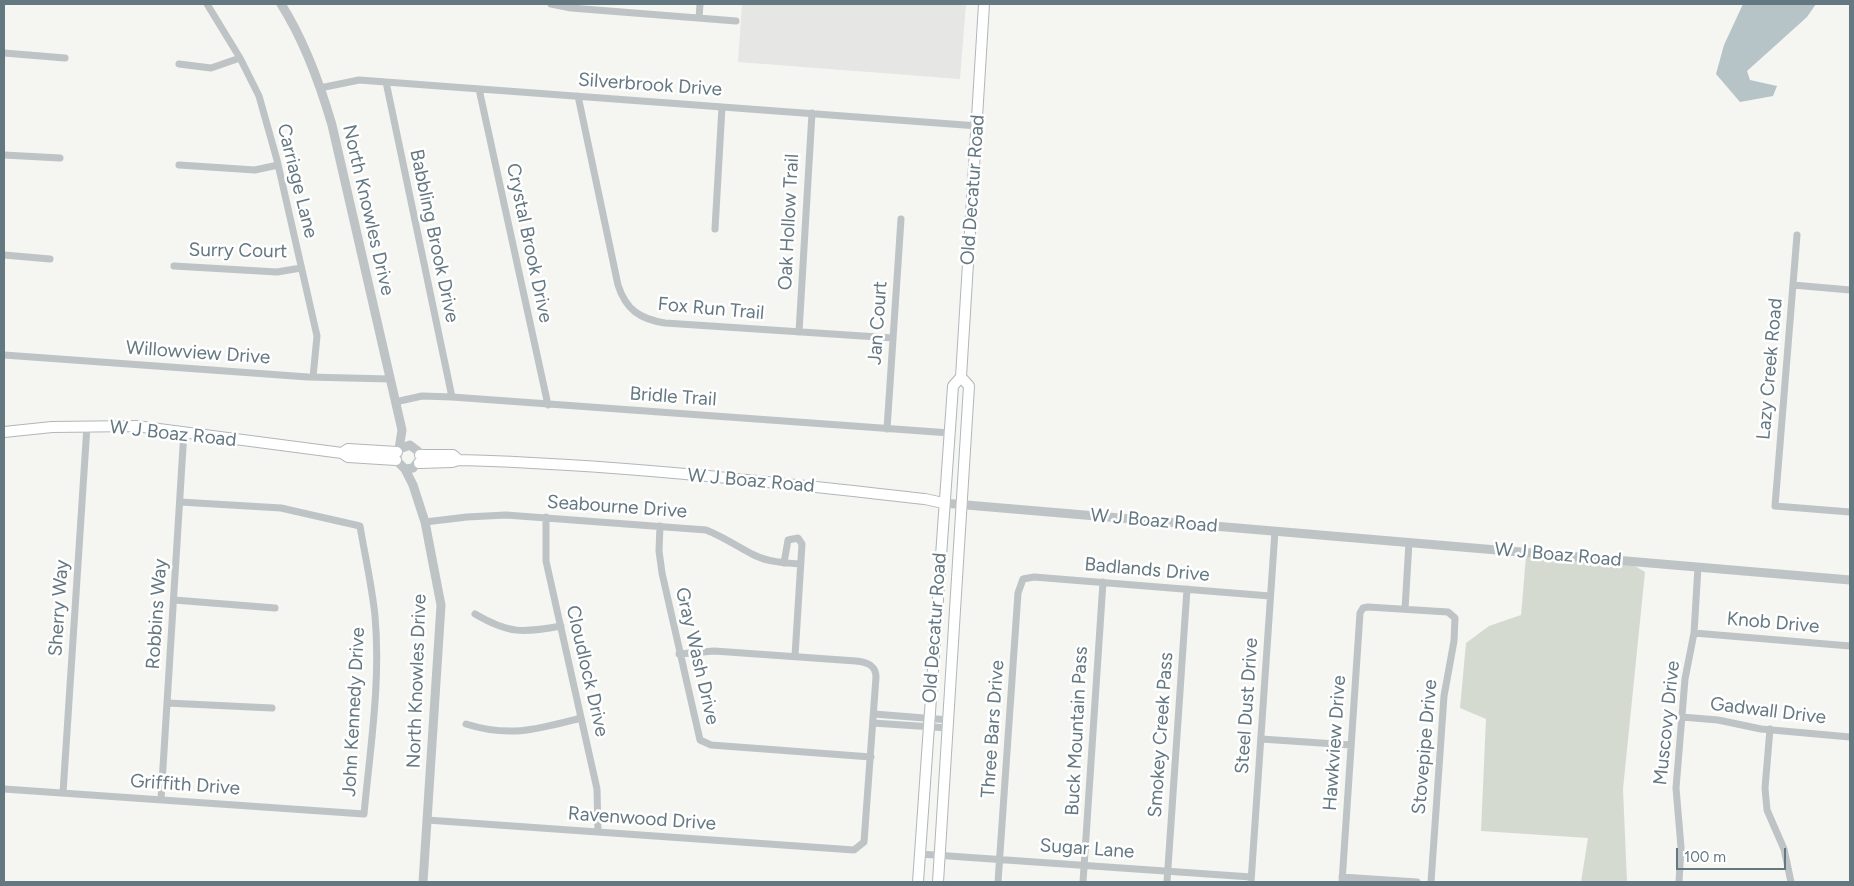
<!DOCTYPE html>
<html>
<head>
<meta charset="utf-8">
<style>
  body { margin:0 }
  #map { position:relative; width:1854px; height:886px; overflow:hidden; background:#f5f5f1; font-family:Figtree,sans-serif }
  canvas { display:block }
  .frame { position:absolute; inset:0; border:5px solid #647882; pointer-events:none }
  .scale { position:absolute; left:1676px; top:848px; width:110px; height:22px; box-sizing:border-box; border:2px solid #647882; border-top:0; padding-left:6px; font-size:15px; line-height:18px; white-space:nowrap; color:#647882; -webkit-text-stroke:4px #fff; paint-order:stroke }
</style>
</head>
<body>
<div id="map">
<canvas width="1854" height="886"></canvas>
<div class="frame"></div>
<div class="scale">100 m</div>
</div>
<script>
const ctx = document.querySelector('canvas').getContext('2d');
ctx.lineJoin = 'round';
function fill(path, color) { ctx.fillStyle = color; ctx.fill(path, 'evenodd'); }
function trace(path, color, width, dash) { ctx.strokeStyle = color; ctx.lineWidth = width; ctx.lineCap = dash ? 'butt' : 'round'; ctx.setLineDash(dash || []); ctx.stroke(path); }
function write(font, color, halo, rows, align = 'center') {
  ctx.font = font + ' Figtree,sans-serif'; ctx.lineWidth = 5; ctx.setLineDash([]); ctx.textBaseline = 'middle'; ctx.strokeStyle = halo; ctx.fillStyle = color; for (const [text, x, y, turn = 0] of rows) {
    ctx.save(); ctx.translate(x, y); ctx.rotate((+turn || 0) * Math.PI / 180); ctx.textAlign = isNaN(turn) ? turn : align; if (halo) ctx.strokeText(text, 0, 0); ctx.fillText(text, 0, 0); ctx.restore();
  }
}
const built = new Path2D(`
  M742 4H966L960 79 738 62Z`);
const green = new Path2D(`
  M1526 556 1635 566 1645 572 1623 789 1627 882H1581L1588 838 1481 831 1486 719 1460 708 1466 643 1489 626 1521 615Z`);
const water = new Path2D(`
  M1743 4H1816L1807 17 1747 71 1750 80 1777 86 1773 96 1740 102 1716 74 1724 45Z`);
const minor = new Path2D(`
  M207 4 240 58 259 96 277 160 317 336 313 377
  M551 4 571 8 736 21
  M699 18 700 4
  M4 53 65 58
  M179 64 211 68 240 58
  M386 82 452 397
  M320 88 359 80 978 126
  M479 89 548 405
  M578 96 618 285C626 310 640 319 665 323L893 338
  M4 155 60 158
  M179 165 255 170 278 165
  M715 229 722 107
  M1797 235 1775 506 1850 512
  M4 255 50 259
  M174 266 277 272 301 268
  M1793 285 1850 290
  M799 332 812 113
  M4 355 308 377 390 379
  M395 402 422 396 452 397 950 433
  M887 429 901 219
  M546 517V561L597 789 598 832
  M425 522 467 517 506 515 706 530C724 537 738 547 754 555 768 562 785 563 800 564
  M660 526 659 551 662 573 700 740 711 745 871 757
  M784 563 788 540 798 538 802 544 795 656
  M174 600 275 608
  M1405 609 1409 542
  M475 614C509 634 523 633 561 626
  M1694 633 1850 646
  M167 703 272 708
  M874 714 949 720
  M1682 717 1718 720 1761 729 1850 737
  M873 723 948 728
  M466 724C510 738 538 729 581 718
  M1770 729 1765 788 1767 810 1784 849 1791 882
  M1261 739 1351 745
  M4 789 364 814C370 749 381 682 375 616 372 586 365 556 360 526L281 508 180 502
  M63 793 87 426
  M161 799 184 431
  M427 820 854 850 864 842 876 677C876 665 867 662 856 661L714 651 679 654
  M920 854 1251 877
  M1342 877 1417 882
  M998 882 1018 593 1023 579 1034 577 1270 596
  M1083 882 1103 582
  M1167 882 1187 589
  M1251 882 1275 531
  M1342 882 1360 613 1363 608 1368 607 1448 612 1455 618 1454 641 1444 696 1431 882
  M1679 882 1681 847 1676 788 1685 679 1694 633 1698 567`);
const tertiary = new Path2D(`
  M281 4C304 40 320 84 332 125L402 430 399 449
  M405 469 413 468 420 459 419 452 410 445 399 449 396 460 405 469 413 485 425 522 441 605 423 882
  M943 503 1850 580`);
const secondary = new Path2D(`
  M4 432 52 427 136 426 342 453 348 457 396 460
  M342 453 348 449 397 452
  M420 455H453L459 460
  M419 463 452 462 459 460C613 464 771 482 925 499L943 503
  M918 882 953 386 961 377 984 4
  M938 882 969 386 961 377`);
const streetNames = [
  ["Silverbrook Drive",650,85,4],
  ["Carriage Lane",297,181,76],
  ["Old Decatur Road",973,190,-86],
  ["North Knowles Drive",368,210,77],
  ["Oak Hollow Trail",789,222,-87],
  ["Babbling Brook Drive",434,236,78],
  ["Crystal Brook Drive",529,243,78],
  ["Surry Court",238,251,1],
  ["Fox Run Trail",711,309,5],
  ["Jan Court",878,323,-86],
  ["Willowview Drive",198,353,4],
  ["Lazy Creek Road",1770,369,-85],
  ["Bridle Trail",673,397,4],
  ["W J Boaz Road",173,434,6],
  ["W J Boaz Road",751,481,5],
  ["Seabourne Drive",617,507,4],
  ["W J Boaz Road",1154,521,5],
  ["W J Boaz Road",1558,555,5],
  ["Badlands Drive",1147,570,5],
  ["Sherry Way",59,608,-86],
  ["Robbins Way",157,614,-86],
  ["Knob Drive",1773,623,5],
  ["Old Decatur Road",935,628,-86],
  ["Gray Wash Drive",697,656,77],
  ["Cloudlock Drive",587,671,77],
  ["North Knowles Drive",417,681,-88],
  ["Steel Dust Drive",1247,706,-86],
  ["Gadwall Drive",1768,711,7],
  ["John Kennedy Drive",354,712,-87],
  ["Muscovy Drive",1667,723,-84],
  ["Three Bars Drive",993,729,-86],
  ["Buck Mountain Pass",1077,731,-87],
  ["Smokey Creek Pass",1161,735,-86],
  ["Hawkview Drive",1335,743,-86],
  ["Stovepipe Drive",1425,747,-85],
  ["Griffith Drive",185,785,4],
  ["Ravenwood Drive",642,819,4],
  ["Sugar Lane",1087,849,4]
];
fill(built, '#e6e6e5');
fill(green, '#d5dad0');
fill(water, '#b6c4c7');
trace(secondary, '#b0b7ba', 12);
trace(minor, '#bec3c5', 7);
trace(tertiary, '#bec3c5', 9);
trace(secondary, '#fff', 10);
write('19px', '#647882', '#fff', streetNames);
</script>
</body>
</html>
